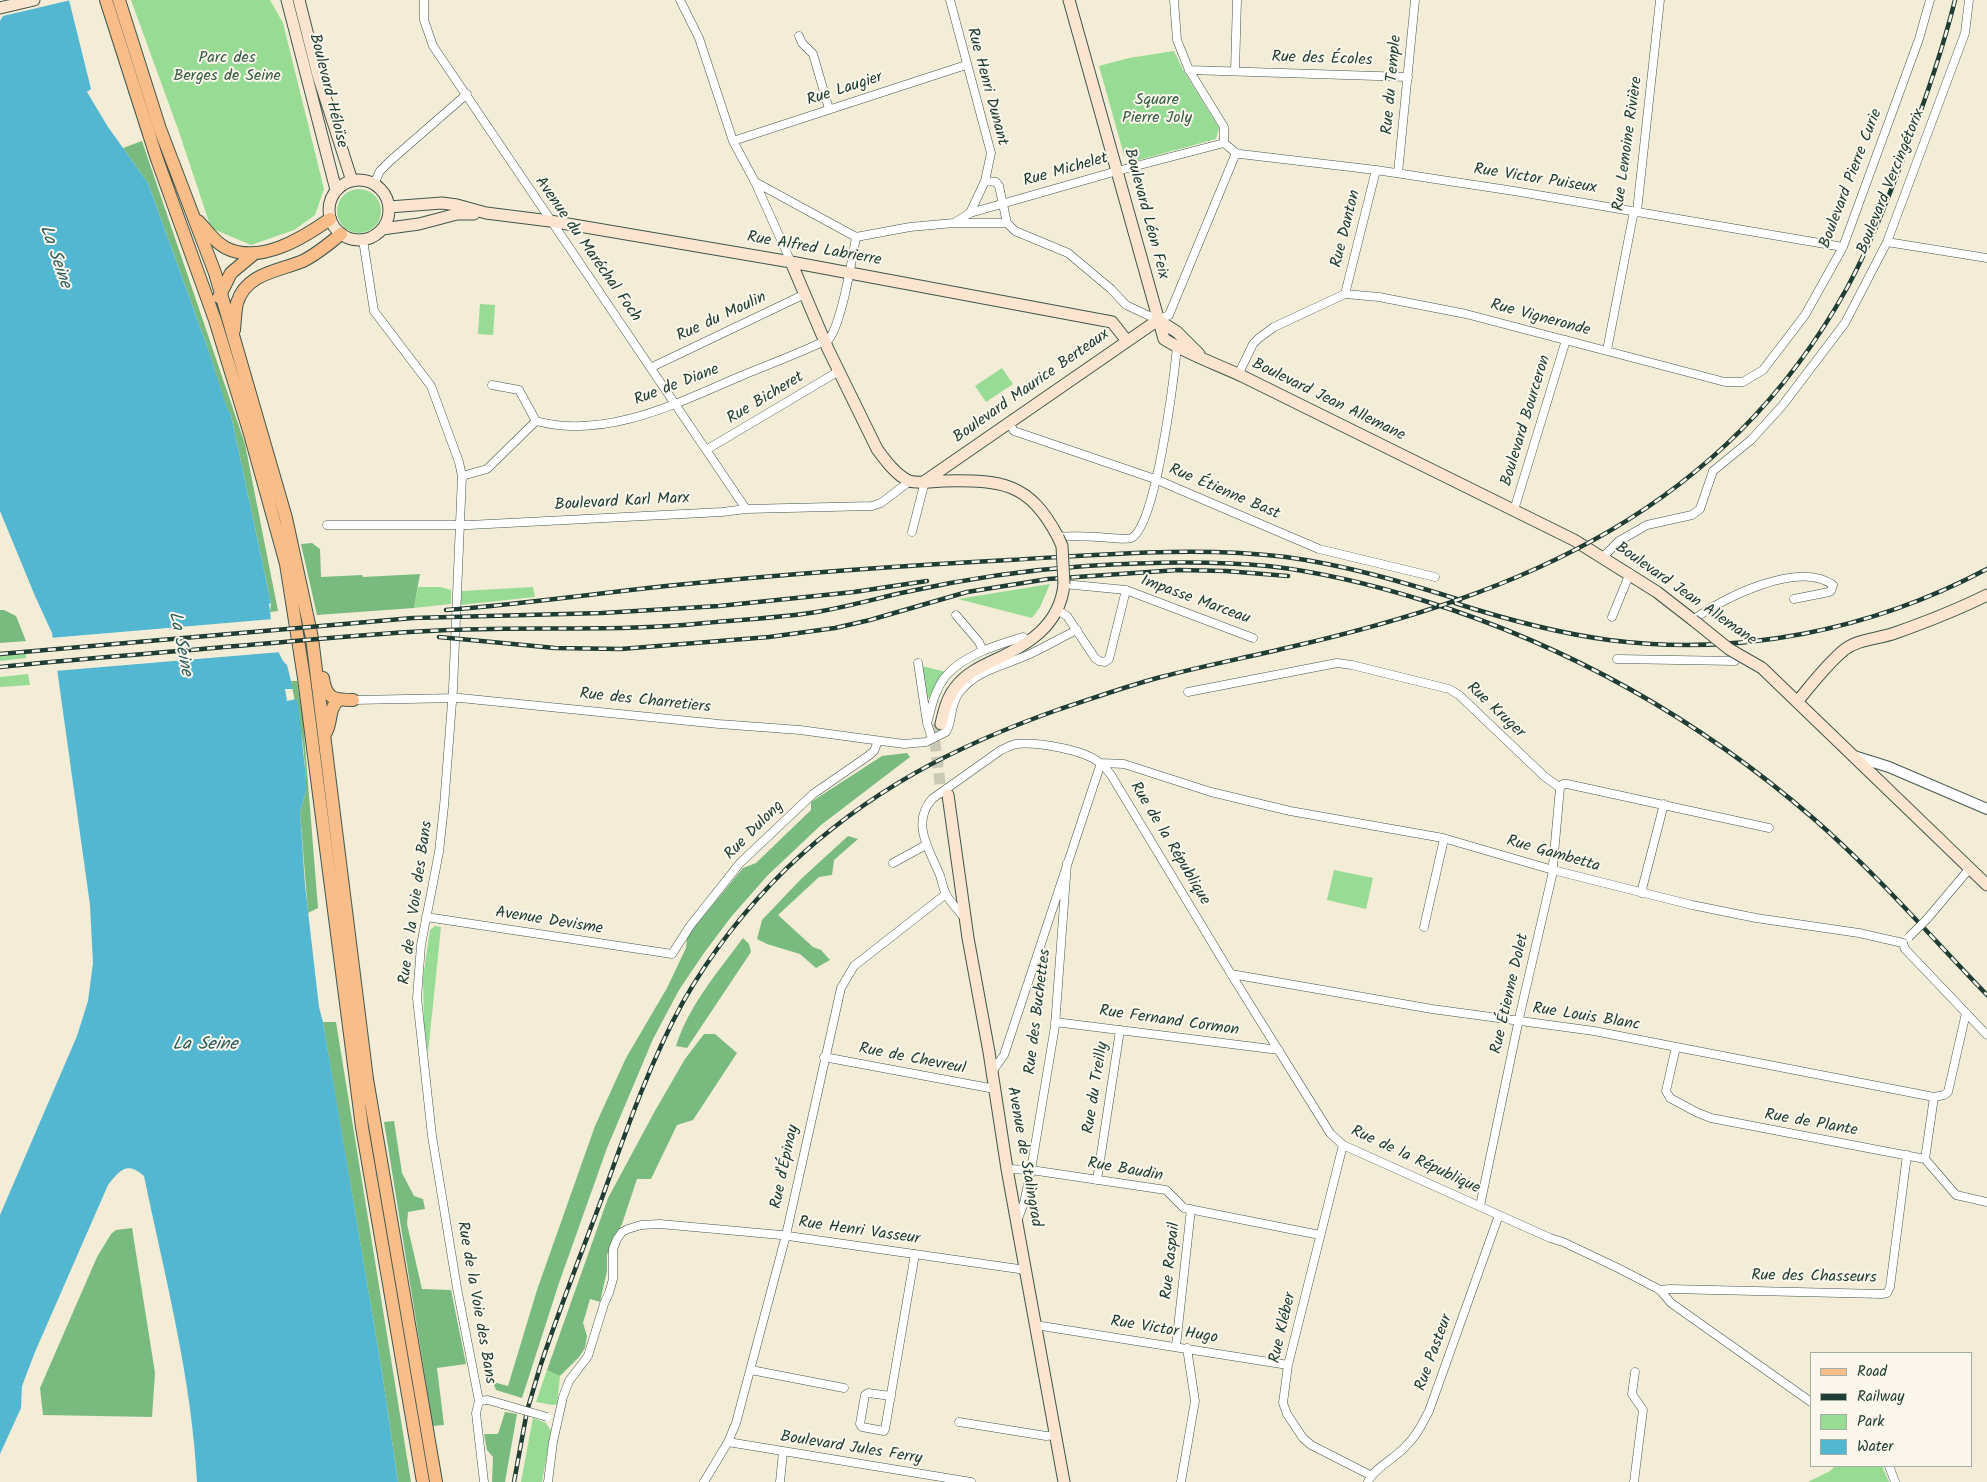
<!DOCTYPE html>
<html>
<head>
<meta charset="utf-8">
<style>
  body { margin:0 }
  #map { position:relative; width:1987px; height:1482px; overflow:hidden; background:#f3ecd6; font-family:Kalam,sans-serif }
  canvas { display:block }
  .legend { position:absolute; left:1810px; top:1352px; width:162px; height:115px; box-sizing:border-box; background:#fbf7ec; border:1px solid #a3ada2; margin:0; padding:6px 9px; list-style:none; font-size:15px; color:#1f3d34 }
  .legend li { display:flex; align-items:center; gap:10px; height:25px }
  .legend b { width:25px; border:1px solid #a3ada2 }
</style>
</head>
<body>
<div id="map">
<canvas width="1987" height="1482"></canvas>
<ul class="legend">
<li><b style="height:6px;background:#f8bd89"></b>Road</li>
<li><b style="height:6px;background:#1f3d34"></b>Railway</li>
<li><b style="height:14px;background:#97db94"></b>Park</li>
<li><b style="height:14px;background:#53b7d2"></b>Water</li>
</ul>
</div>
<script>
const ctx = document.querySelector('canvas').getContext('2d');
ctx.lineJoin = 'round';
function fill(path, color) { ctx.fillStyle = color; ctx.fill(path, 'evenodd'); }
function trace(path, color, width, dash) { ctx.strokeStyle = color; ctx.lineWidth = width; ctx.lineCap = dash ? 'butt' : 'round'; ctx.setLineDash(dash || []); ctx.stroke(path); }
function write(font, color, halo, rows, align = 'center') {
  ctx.font = font + ' Kalam,sans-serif'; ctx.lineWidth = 4; ctx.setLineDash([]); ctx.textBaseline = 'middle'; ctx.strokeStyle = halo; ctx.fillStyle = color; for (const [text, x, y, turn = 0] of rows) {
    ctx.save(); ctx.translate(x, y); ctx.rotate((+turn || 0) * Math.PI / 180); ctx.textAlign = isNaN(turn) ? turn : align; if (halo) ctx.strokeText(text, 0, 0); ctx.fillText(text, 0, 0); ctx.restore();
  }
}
const green = new Path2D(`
  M131 0H270L283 23 324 189 315 215 294 230 251 245 211 228 178 129Z
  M1174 51 1182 68 1219 128 1216 139 1135 161 1124 155 1099 66 1129 58Z
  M337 211a22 22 0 1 1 44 0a22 22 0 1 1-44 0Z
  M480 304 495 305 493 335 478 334Z
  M1002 368 1013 384 986 402 975 386Z
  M1050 584 1040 607 1032 618 958 599Z
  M418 587H440L451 590V604L414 608Z
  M533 587 535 597 460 605 462 591Z
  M26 654V658L0 661V656Z
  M922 666 946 672 929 698 927 697Z
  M28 674 30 685 0 687V677Z
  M1334 870 1373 878 1366 909 1327 900Z
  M435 926 441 927 428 1053 424 1028 423 978 430 930Z
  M547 1370 560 1376 557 1404 553 1405 536 1402Z
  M533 1418 546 1423 551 1431 542 1482H521Z
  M1835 1466H1882L1889 1482H1808L1830 1471Z`);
const forest = new Path2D(`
  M142 141 245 444 278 611 270 612 271 603 231 415 227 409 208 349 148 183 123 148Z
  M312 543 320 549 321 577 362 575 363 577 420 574 414 608 317 615 301 544Z
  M0 610H4L16 616 26 641 0 643Z
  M291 681H297L303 720 318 908 308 913 300 812 306 791V778L303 744Z
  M907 753 910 757 821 825 768 875 731 917 704 953 679 990 653 1039 607 1148 559 1283 522 1398 496 1390 493 1382 508 1386 537 1290 595 1126 626 1058 667 988 686 948 687 936 743 868 756 863 811 810V802L882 756Z
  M848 836 858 839 834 860 832 875 819 877 778 915 813 947 821 950 830 960 816 968 800 954 767 944 757 939 762 920 801 879Z
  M743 938 749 944 751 952 687 1048 676 1046C689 1005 718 972 743 938Z
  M323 1022H336L411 1482H398L382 1372Z
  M704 1034H715L737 1053 693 1120 677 1125 651 1179H637L622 1224 607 1255V1271L600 1302 590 1299 583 1323 587 1336 585 1348 579 1357 560 1376 547 1370 608 1198 656 1109 685 1059Z
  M394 1121 402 1173 414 1196 423 1199 425 1209 408 1212 407 1224 422 1289 451 1290 466 1364 437 1368 444 1425 433 1426 384 1122Z
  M132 1228 155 1373 152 1417 43 1415 40 1388 97 1257 111 1234 116 1230Z
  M505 1412 517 1414 505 1482H492L493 1457 487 1450 484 1434H498Z`);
const water = new Path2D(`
  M0 0H69L91 89 87 92 108 127 148 183 208 349 227 408 231 415 271 603 269 604 274 643 283 661 287 665 293 689H285L287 701 296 699 298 703 306 778V791L300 812 305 885 319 1007 323 1022 334 1086 382 1372 398 1482H197C192 1379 165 1277 144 1176 127 1161 120 1170 108 1185L35 1352 22 1386 21 1408 0 1454V1215L77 1036 88 1001 93 963 90 905 52 633 35 596 0 511Z`);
const pier = new Path2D(`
  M0 0H71L3 16 0 21Z
  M273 619 276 641 281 652 55 671 50 638Z`);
const secondaryTunnel = new Path2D(`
  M937 724 935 743 942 799`);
const minor = new Path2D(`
  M424 0V20L433 46 746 509
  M680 0 699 38 733 141 755 182 791 262
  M950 0 991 153 985 181 970 213
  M1174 0 1177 40 1189 70 1224 127V143
  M799 36 802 43 813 54 829 109
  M1189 70 1408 77
  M1235 71 1237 0
  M733 141 966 65
  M1224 143 1236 153 1240 154 1376 170 1514 191 1843 247
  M1398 173 1415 0
  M985 181 996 182 999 186 1007 223 1015 231 1068 253 1111 289 1126 305 1158 320 1169 315 1236 153
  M755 182 856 237 910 227 954 223H1007
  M374 184 380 171 390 161 467 94
  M954 223 970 213 1117 171 1224 143
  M363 240 374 311 431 386 459 462 462 476 453 689 444 806 439 852 421 945 417 998 432 1136 457 1288 479 1401 476 1413 484 1482
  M1887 242 1987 258
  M1345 294 1376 170
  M1607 350 1633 216 1637 211 1660 0
  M652 367 805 294
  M1238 375 1253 344 1259 338 1274 327 1345 294 1379 297 1466 314 1725 382H1743L1763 370 1805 315 1843 247 1919 39 1930 0
  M492 385 519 390 536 421
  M1009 423 1014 431 1155 479 1319 549 1435 577
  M706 450 839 371
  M462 476 487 469 536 421C606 440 677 403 741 376 770 364 800 353 829 339 842 322 852 260 856 237
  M1514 510 1566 340
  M327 525H469L722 512 746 509 872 506 881 503 910 481
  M912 532 925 481
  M1058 537C1076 535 1094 537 1112 538 1118 538 1125 540 1131 538 1156 528 1174 377 1177 347
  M1603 557 1619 541 1647 525 1692 515 1700 509 1713 471 1751 440 1782 406 1845 323 1887 242 1965 33 1969 0
  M1126 590 1253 638
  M1057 610 1067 616 1095 658 1099 661 1105 662 1109 659 1126 590 1064 584
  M956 615 979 642 983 651
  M1612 617 1630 573
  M1693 620C1722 598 1799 560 1833 585L1831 591 1829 592 1794 599
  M1617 659 1735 661 1738 653
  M918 663 927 723 932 739
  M1188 692 1337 663 1352 665 1449 689 1459 695 1544 776 1560 788 1563 784H1567L1769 828
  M353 700 460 698 719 724 800 730 904 744 926 742 946 732C953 721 949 707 959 693 976 669 1008 665 1032 653 1047 646 1062 637 1077 630
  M928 720C932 705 935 690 945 677 963 655 997 645 1023 637L1028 640
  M1101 763 1124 764 1211 792 1290 811 1443 838 1553 870 1692 905 1756 918 1859 933 1903 943
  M893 863 926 845
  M1641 893 1664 804
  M961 914C956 907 948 900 945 892 942 886 942 879 939 873 929 849 911 823 932 799L1001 750C1006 748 1011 745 1016 744 1037 742 1083 749 1100 763 1104 766 1108 771 1111 775L1231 974 1330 1133 1343 1145 1550 1238 1563 1242 1620 1269 1660 1290 1671 1303 1811 1402
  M426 917 672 954 690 926 740 863 813 794 868 756 874 751 878 741
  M1927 919 1970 868
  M1424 927 1444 839
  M1903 943 1905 949 1987 1035
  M1231 974 1432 1009 1594 1031 1934 1097
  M1055 1022 1279 1050
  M1676 1047 1666 1091 1670 1098 1696 1112 1711 1118 1925 1159 1956 1195 1987 1202
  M824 1057 995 1089
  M992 1072 1004 1055 1101 763
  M1343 1145 1288 1365 1283 1403 1287 1414 1303 1438 1311 1445 1370 1475
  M1925 1159 1934 1097 1944 1095 1948 1092 1966 1013
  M1007 1169 1031 1170 1166 1190 1184 1208 1320 1235
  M1097 1180 1120 1030
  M1480 1206 1520 1014 1552 876 1560 788
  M1017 1221 1024 1203 1031 1170 1055 1026 1067 863
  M1660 1290 1670 1289 1882 1294 1887 1293 1890 1287 1907 1155
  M1035 1325 1288 1365
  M1176 1346 1191 1209
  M751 1370 844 1388
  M891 1396 868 1393 865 1395 860 1424 862 1427 884 1431 885 1429 915 1254
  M479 1401 488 1400 502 1404
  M959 1422 1046 1436 1056 1435
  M728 1442 971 1482
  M1889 1466 1895 1482
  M548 1482 553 1442 563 1397 569 1381 588 1356 604 1304 609 1293 613 1279V1249L617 1239 622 1232 628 1229 641 1225 660 1224 781 1235 1026 1270
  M704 1482 728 1442 736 1423 786 1235 841 988 854 966 946 894
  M780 1482 783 1452
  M1181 1482 1195 1401 1187 1348
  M1368 1482C1372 1470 1395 1458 1405 1447 1416 1437 1422 1424 1429 1411L1499 1215
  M1634 1482 1643 1410 1632 1394 1635 1372`);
const tertiary = new Path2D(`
  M1854 756 1889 767 1987 809`);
const secondary = new Path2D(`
  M287 0 336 190
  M299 0 318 75 352 181
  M1069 0 1164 339C1189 355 1217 364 1244 377L1574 540 1657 592 1693 620
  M0 8 34 0
  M329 210a30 30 0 1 1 60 0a30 30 0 1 1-60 0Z
  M389 207 442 203 457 205 486 213 550 221 791 262 1112 322 1127 341
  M382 229 419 224 457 214H474
  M791 262 828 349 877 449C885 460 896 475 909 481 919 484 933 481 944 481 1002 480 1029 482 1058 537
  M1158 320 1177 332 1199 354
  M925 481 1158 320
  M1762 668 1987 885
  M1797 702C1812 684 1826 665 1844 650 1858 639 1878 639 1895 633 1926 622 1957 610 1987 595
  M941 724C944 711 947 698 955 688 965 674 980 667 995 660 1029 644 1060 625 1064 584
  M948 795 968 938 989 1052 1007 1169 1064 1482`);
const primary = new Path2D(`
  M106 0 157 159 215 320 250 434 286 564 304 678 362 1127 423 1482
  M119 0 160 129 215 273 286 518 312 638 367 1079 436 1482
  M198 221C207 230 214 242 226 248 260 265 303 238 330 219
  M219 297 231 273 255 253
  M234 330C235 321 235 311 237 303 246 273 279 271 303 261 317 254 329 244 341 234
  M323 678C326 699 334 700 353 700
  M325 734C333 722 327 709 339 700`);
const rail = new Path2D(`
  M1455 603C1505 619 1557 633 1609 640 1739 657 1872 630 1987 569
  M446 610C523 604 599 593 676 585 786 574 897 566 1009 560 1100 555 1194 546 1286 557 1345 565 1403 582 1460 600
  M439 637 555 648 621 649 769 637 835 628 870 620 967 592 1048 579 1178 570 1226 571 1288 576
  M0 654 413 618 602 613 719 606 854 592 927 581
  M0 667C75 659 149 654 224 647 299 641 373 633 448 630 534 626 620 632 705 623 744 619 784 618 822 611 851 606 878 598 906 592 965 579 1026 570 1086 566 1147 562 1207 560 1268 566 1321 572 1374 585 1425 601 1569 646 1700 720 1814 819 1876 873 1930 936 1987 995
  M514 1482 527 1411 540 1367C559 1310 581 1254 602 1198 626 1131 649 1064 683 1002 711 953 747 907 787 868 869 790 955 746 1060 709 1094 698 1127 686 1161 677 1203 666 1244 658 1286 648 1523 594 1723 511 1847 288 1871 244 1888 198 1906 151 1925 101 1942 52 1955 0`);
const minorBridge = new Path2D(`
  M1909 937 1927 919
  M502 1404 547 1417`);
const secondaryBridge = new Path2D(`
  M1058 537 1062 546 1064 584
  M1693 620 1729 649 1762 668`);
const parkNames = [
  ["Parc des",227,59],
  ["Berges de Seine",227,77],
  ["Square",1157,101],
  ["Pierre Joly",1157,119]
];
const streetNames = [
  ["Rue des Écoles",1322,60,2],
  ["Rue du Temple",1393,85,-85],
  ["Rue Henri Dunant",986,87,75],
  ["Rue Laugier",845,90,-18],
  ["Boulevard Héloïse",327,91,76],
  ["Rue Lemoine Rivière",1629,144,-82],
  ["Rue Michelet",1066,171,-16],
  ["Boulevard Pierre Curie",1852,179,-69],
  ["Rue Victor Puiseux",1535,180,9],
  ["Boulevard Vercingétorix",1892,182,-68],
  ["Boulevard Léon Feix",1145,214,75],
  ["Rue Danton",1347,229,-76],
  ["Avenue du Maréchal Foch",587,250,55],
  ["Rue Alfred Labrierre",814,250,10],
  ["Rue du Moulin",722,318,-25],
  ["Rue Vigneronde",1540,319,15],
  ["Rue de Diane",677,386,-21],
  ["Boulevard Maurice Berteaux",1032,387,-35],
  ["Rue Bicheret",766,399,-31],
  ["Boulevard Jean Allemane",1328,401,26],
  ["Boulevard Bourceron",1527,421,-73],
  ["Rue Étienne Bast",1224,493,23],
  ["Boulevard Karl Marx",622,503,-3],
  ["Boulevard Jean Allemane",1685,595,35],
  ["Impasse Marceau",1195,601,20],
  ["Rue des Charretiers",645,702,6],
  ["Rue Kruger",1495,711,43],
  ["Rue Dulong",755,831,-45],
  ["Rue de la République",1169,844,59],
  ["Rue Gambetta",1553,855,16],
  ["Rue de la Voie des Bans",417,903,-82],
  ["Avenue Devisme",549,922,9],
  ["Rue Étienne Dolet",1511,994,-77],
  ["Rue des Buchettes",1039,1012,-83],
  ["Rue Louis Blanc",1586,1018,9],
  ["Rue Fernand Cormon",1169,1022,8],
  ["Rue de Chevreul",912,1060,11],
  ["Rue du Treilly",1097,1088,-81],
  ["Rue de Plante",1811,1124,10],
  ["Avenue de Stalingrad",1023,1157,80],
  ["Rue de la République",1415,1161,25],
  ["Rue d'Épinay",786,1167,-78],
  ["Rue Baudin",1125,1171,10],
  ["Rue Henri Vasseur",859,1232,8],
  ["Rue Raspail",1172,1261,-84],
  ["Rue des Chasseurs",1814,1278,1],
  ["Rue de la Voie des Bans",475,1303,80],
  ["Rue Kléber",1284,1328,-77],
  ["Rue Victor Hugo",1164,1331,9],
  ["Rue Pasteur",1435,1353,-70],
  ["Boulevard Jules Ferry",851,1449,9]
];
const waterNames = [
  ["La Seine",54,257,71],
  ["La Seine",179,644,79],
  ["La Seine",205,1046]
];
fill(green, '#97db94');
fill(forest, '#79bb7e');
fill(water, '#53b7d2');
fill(pier, '#f3ecd6');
trace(secondaryTunnel, '#c9c9b6', 11, [11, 5.5]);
trace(minor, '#3f574c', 9);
trace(tertiary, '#3f574c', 12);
trace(secondary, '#3f574c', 13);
trace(primary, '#3f574c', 14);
trace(minor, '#fff', 8);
trace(tertiary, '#fff', 10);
trace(secondary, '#fce5d0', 11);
trace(primary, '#f8bd89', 12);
trace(rail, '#1f3d34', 4.5);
trace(rail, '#fbf7ec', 2.5, [8]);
trace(minorBridge, '#3f574c', 9, []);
trace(secondaryBridge, '#3f574c', 13, []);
trace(minorBridge, '#fff', 8);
trace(secondaryBridge, '#fce5d0', 11);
write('16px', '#375d47', '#fbf7ec', parkNames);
write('16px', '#1f3d34', '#fbf7ec', streetNames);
write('italic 18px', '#2c5c5c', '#fbf7ec', waterNames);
</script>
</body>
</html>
